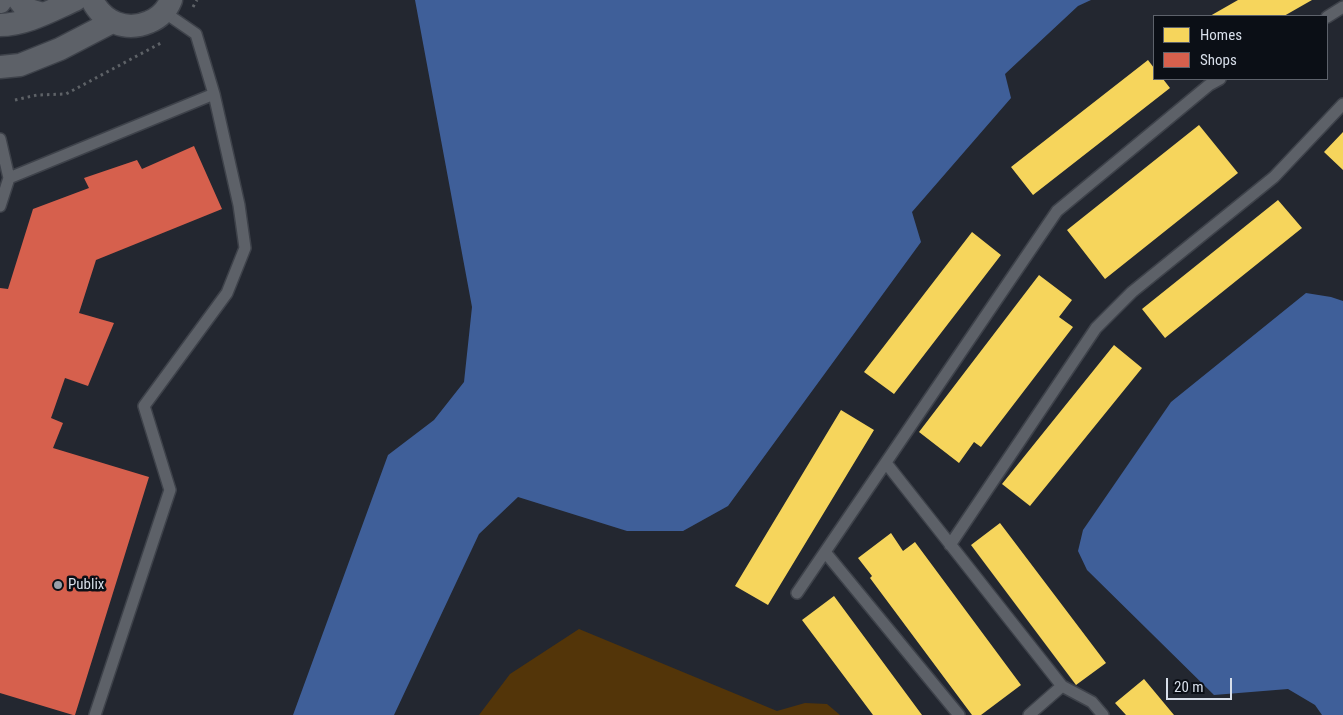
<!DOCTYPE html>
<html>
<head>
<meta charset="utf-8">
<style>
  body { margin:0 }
  #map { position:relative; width:1343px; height:715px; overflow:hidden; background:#232730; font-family:"Roboto Condensed",sans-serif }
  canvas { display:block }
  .legend { position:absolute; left:1153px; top:15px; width:175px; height:65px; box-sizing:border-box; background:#0b0f16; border:1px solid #5d626b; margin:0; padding:6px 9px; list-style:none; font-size:15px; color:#d8dfea }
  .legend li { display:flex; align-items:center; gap:10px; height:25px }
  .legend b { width:25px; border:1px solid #5d626b }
  .scale { position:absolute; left:1166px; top:678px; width:66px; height:22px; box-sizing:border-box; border:2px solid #d8dfea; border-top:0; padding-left:6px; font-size:15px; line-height:18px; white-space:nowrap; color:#d8dfea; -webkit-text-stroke:4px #0b0f16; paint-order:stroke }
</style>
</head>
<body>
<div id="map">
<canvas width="1343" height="715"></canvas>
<ul class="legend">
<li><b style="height:14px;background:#f6d55c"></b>Homes</li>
<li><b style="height:14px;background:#d6604d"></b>Shops</li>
</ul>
<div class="scale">20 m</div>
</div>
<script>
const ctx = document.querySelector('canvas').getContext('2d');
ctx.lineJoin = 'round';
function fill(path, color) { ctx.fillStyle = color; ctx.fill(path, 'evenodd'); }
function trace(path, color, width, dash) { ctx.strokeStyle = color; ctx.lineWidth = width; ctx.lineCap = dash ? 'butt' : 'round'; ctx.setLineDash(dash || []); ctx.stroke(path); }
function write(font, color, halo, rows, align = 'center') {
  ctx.font = font + ' "Roboto Condensed",sans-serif'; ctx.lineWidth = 5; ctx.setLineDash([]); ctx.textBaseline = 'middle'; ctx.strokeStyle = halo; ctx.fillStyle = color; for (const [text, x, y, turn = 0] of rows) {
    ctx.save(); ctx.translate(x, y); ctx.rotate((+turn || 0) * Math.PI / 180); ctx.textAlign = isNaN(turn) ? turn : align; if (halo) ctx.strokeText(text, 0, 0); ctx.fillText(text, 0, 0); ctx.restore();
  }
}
const green = new Path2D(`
  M579 629 777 711 805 703 827 704 840 715H479L510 674Z`);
const water = new Path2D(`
  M415 0H1091L1078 6 1005 74 1011 98 912 212 921 242 728 506 683 531H627L518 497 479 534 394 715H293L388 455 434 420 464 382 472 307Z
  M1306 293 1331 297 1343 301V715H1322L1315 705 1288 689 1214 695 1087 570 1078 551 1083 530 1171 402Z`);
const homes = new Path2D(`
  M1238 0H1312L1284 16H1210Z
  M1148 60 1154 68V79H1163L1170 88 1033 195 1011 167Z
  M1199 125 1238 173 1105 279 1067 230Z
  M1343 132V170L1324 152Z
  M1278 200 1302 228 1165 338 1142 309Z
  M972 232 1001 255 894 394 864 372Z
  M1039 275 1072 300 1059 317 1073 327 981 447 974 442 959 463 919 432Z
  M1114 345 1142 368 1030 506 1002 484Z
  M841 410 874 430 768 605 735 586Z
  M1000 523 1106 663 1076 685 971 545Z
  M891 533 903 551 915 542 1021 685 981 715H972L870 578 872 576 858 558Z
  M834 596 922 715H873L802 620Z
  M1144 679 1174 715H1126L1115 703Z`);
const shops = new Path2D(`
  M194 146 222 209 96 260 79 313 114 323 88 386 65 378 51 418 63 423 53 448 149 477 75 715H73L0 693V288L8 289 33 209 89 188 84 178 137 160 142 169Z`);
const path = new Path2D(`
  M193 7 197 0
  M15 100 37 95 66 94 161 43`);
const service = new Path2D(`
  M1327 17 1343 7
  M0 139 9 178 0 206
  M9 178 214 94 196 34 164 12
  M886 463 1062 686 1092 702 1103 715
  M950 545 1096 328 1132 292 1274 177 1343 104
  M825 552 959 715
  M797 593 1057 211 1209 85 1220 79
  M95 715 170 490 144 406 227 293 245 248 239 205 214 94
  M1029 715 1062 686`);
const minor = new Path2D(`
  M19 0 26 9 43 14
  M92 0C103 22 126 32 149 22 159 18 167 10 171 0
  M0 2 1 0
  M0 25C26 25 52 10 75 0
  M0 67 20 65 60 49 112 22`);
const markers = [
  [58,585,5,"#999fa9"]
];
const poiNames = [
  ["Publix",68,585]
];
fill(green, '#533509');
fill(water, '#3f5f99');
fill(homes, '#f6d55c');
fill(shops, '#d6604d');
trace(service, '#3e424a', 14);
trace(minor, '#3e424a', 25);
trace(path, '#5e6267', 3, [2.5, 4]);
trace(service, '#5d6168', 11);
trace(minor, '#5d6168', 22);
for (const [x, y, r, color] of markers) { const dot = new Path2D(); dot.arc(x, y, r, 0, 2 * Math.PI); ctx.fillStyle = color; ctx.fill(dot); trace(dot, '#0b0f16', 2); }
write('15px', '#d8dfea', '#0b0f16', poiNames, 'left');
</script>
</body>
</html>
